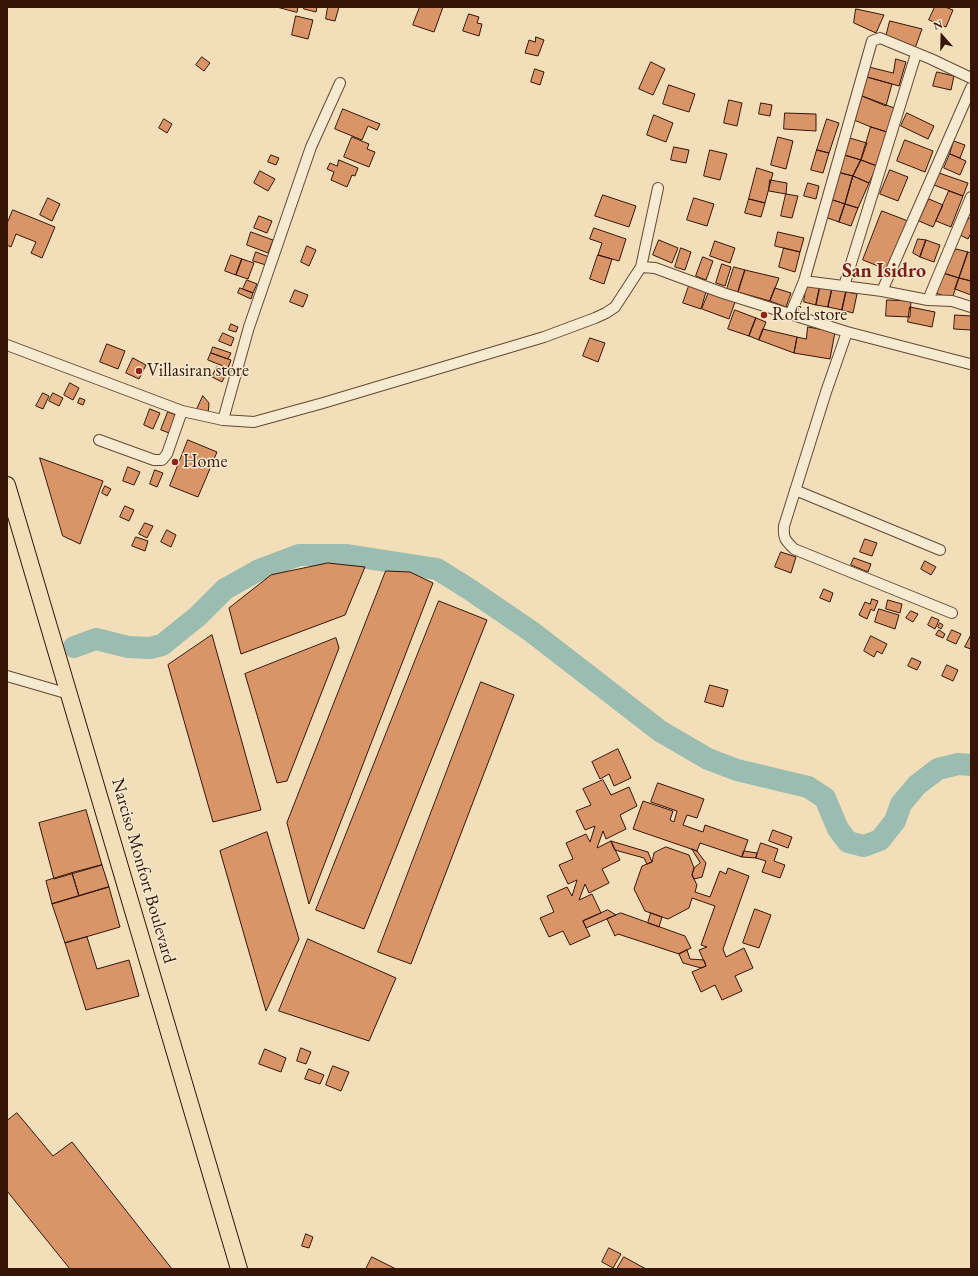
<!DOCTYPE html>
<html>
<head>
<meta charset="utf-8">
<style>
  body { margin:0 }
  #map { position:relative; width:978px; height:1276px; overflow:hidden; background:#f2dfb9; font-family:"EB Garamond",serif }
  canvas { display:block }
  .frame { position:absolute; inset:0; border:8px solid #361506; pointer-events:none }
  .north { position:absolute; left:922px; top:16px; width:40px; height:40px; -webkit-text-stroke:3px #f7ead2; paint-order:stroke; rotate:340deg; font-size:11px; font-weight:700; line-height:16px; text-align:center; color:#361506 }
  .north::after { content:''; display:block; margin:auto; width:14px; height:18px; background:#361506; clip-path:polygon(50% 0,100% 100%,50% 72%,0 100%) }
</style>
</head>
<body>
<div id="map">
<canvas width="978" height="1276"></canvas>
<div class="frame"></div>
<div class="north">N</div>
</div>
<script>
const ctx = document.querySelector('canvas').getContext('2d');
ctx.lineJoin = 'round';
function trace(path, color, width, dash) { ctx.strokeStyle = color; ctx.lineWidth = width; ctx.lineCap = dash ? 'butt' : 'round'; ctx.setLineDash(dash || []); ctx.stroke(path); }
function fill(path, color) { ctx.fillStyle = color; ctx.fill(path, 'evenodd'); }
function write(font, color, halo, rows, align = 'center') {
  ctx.font = font + ' "EB Garamond",serif'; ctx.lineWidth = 3; ctx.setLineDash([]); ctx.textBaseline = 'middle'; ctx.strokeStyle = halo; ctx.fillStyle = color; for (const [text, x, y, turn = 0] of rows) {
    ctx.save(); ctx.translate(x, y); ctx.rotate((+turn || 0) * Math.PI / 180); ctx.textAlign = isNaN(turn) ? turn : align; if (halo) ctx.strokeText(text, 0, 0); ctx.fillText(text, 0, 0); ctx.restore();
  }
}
const river = new Path2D(`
  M74 647 96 639 128 647 150 648 162 645 198 616 225 589 259 570 299 555H347L437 569 469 589 532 632 660 731 708 759 737 770 808 787 825 798 838 829 848 842 864 846 880 840 895 821 901 804 917 785 938 769 958 764 971 765`);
const building = new Path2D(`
  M277 7H298L297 12Z
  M304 7H317L316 12 304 9Z
  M328 7H339L335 21 326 19Z
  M420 7H443L434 32 413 25Z
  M935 7H945L953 10 946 27 929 20Z
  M856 9 884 15 876 33 854 23Z
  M469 14 479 17 477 23 482 24 479 36 463 31Z
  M296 16 313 20 308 39 292 35Z
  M890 21 922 29 914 51 886 37Z
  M536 37 544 40 538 56 525 53 529 40 535 42Z
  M202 57 210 63 204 71 196 65Z
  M896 59 906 62 899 86 867 77 869 67 893 73Z
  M651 62 665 69 653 95 639 89Z
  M535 69 544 72 540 85 531 82Z
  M937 72 954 76 951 90 933 86Z
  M867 77 892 84 886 106 862 96Z
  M669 85 695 94 689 112 663 104Z
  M862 96 897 109 887 132 871 127 854 120Z
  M729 100 742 103 737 126 724 123Z
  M761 103 772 105 770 116 759 114Z
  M343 109 380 124 377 130 368 126 362 140 335 129Z
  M785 113 816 114V131L784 129Z
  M907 113 934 126 928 139 901 126Z
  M654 115 673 123 666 142 647 135Z
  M164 119 172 124 167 133 159 128Z
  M827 119 839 123 829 153 817 150Z
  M871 127 887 132 877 166 861 160Z
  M352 137 369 144 367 149 375 152 369 167 344 157Z
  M778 137 793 141 786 169 771 165Z
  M846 137 867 143 861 160 841 154Z
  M905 140 933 151 925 172 897 161Z
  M954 141 965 145 960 158 950 154Z
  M674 147 689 150 686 163 671 160Z
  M710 150 727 154 720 180 704 176Z
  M817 150 829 153 823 173 811 170Z
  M841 154 861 160 853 176 837 172Z
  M950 154 966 161 960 175 944 168Z
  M271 155 279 158 276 165 268 162Z
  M339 160 358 168 355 176 352 175 347 187 331 180 334 172 327 169 330 163 337 166Z
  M861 160 877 166 869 183 853 176Z
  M757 168 773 173 765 203 749 199Z
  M890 170 908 177 898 201 880 194Z
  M260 171 275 179 268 191 254 183Z
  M837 172 853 176 845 204 830 199Z
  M939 173 968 183 963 196 934 185Z
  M853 176 869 183 858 208 845 204Z
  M770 180 787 183 786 194 769 191Z
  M808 183 819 186 816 199 804 196Z
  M949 191 963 196 951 227 936 221Z
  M786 194 798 196 792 218 781 216Z
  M603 195 636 206 629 227 595 216Z
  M48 198 60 204 52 221 40 215Z
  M694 198 714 204 707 226 687 220Z
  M749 199 765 203 761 217 745 213Z
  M830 199 845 204 839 222 825 217Z
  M929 199 943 205 933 227 919 221Z
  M845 204 858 208 851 226 839 222Z
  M13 210 55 227 42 258 31 253 36 242 16 234 11 247 7 245V224Z
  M882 211 908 221 888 270 863 260Z
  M259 216 272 221 267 233 254 228Z
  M969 218 971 219V233L968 239 960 235Z
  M594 228 626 239 619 261 598 255 602 243 590 239Z
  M251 232 273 240 268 253 247 245Z
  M778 232 804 238 800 252 775 246Z
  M918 239 926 240 920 257 913 253Z
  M659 240 678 248 672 263 653 255Z
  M926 240 940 245 934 262 920 257Z
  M715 241 735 248 730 263 710 256Z
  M307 246 316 250 309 266 301 262Z
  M681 248 691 252 685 270 675 267Z
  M784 248 800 252 795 272 779 267Z
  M956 249 968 252 959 278 943 273Z
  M256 252 269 257 266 265 253 261Z
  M968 252 971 253V281L959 278Z
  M231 255 242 259 236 275 225 271Z
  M598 255 612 259 604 284 590 279Z
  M703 257 713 261 706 280 696 276Z
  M242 259 254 263 248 279 236 275Z
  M722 264 731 267 725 286 716 283Z
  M734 267 745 270 738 292 727 289Z
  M745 270 779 278 770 301 738 292Z
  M943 273 959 278 952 299 936 293Z
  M959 278 971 281V295L955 289Z
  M247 280 257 284 253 293 243 289Z
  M807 283 820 286 816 305 804 302Z
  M689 286 706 292 701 309 683 303Z
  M820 286 832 289 828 307 816 305Z
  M240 288 253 293 251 299 238 293Z
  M775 288 791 293 786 307 770 301Z
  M832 289 846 292 842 310 828 307Z
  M295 290 308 295 303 307 290 302Z
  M709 292 735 302 729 319 702 309Z
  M846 292 857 294 853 313 842 310Z
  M887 300 911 301 910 317 886 316Z
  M910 307 935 312 932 327 908 322Z
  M735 310 756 318 749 336 728 329Z
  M955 315 971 316V330L954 329Z
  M756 318 766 322 759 340 749 336Z
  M231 324 238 327 236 332 229 330Z
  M808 327 835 332 830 359 794 353 797 337 806 339Z
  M763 329 797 337 794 353 759 340Z
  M223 333 234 338 231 346 219 341Z
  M590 338 605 343 598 362 583 356Z
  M107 344 125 351 118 369 100 362Z
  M213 347 231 353 228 359 211 353Z
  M211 353 231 360 228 368 208 360Z
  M133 358 146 365 139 379 126 373Z
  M217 367 227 372 222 382 212 377Z
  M70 383 79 388 73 400 64 395Z
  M43 393 49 396 43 409 36 406Z
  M53 393 63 398 59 406 49 401Z
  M203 396 209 403 208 414 197 409Z
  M80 398 85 400 83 405 78 403Z
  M150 409 160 413 153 429 144 425Z
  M168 412 179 416 172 434 161 430Z
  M188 440 217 452 198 497 170 486Z
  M40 458 103 481 80 544 63 536Z
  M128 467 140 472 134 485 123 481Z
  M155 470 163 473 157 487 150 484Z
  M105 486 111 489 107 496 102 493Z
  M125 506 134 510 129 521 120 517Z
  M145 523 153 526 147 538 139 534Z
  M167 530 176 535 171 547 161 542Z
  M136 537 148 541 145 551 132 546Z
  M865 539 877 543 872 556 860 552Z
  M781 552 796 557 791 573 775 567Z
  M854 558 871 564 868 572 851 565Z
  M925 561 936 567 931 575 921 569Z
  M328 563 365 567 345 615 241 654 229 608 271 575Z
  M386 571 410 572 433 583 309 904 287 823Z
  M824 589 833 593 830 602 820 598Z
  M872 599 878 601 874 611 871 609 867 619 859 615 865 602 870 604Z
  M888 600 902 604 900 613 886 609Z
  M439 601 487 620 364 929 316 910Z
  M879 609 899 615 895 629 875 622Z
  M911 611 918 614 913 622 906 618Z
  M932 617 939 620 935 629 928 625Z
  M940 623 943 625 941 629 938 627Z
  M939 630 945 634 943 638 936 635Z
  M952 630 961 634 956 644 947 640Z
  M212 635 261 810 213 822 168 665Z
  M971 635V649L965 647Z
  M871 636 887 644 882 654 877 651 874 657 864 651Z
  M336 638 339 648 287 781 277 783 245 674Z
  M912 658 921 662 917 670 908 666Z
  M947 665 958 670 953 681 942 676Z
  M481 682 514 695 411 964 378 952Z
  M710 685 728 690 723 707 705 702Z
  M618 749 631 778 614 786 609 774 600 779 592 762Z
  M603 780 611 795 629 787 637 806 620 815 626 829 606 839 603 831 597 848 611 841 620 860 602 869 609 883 589 893 585 884 579 900 592 894 601 913 583 921 590 936 570 945 563 931 549 937 540 918 554 912 547 896 567 887 572 896 577 880 568 884 559 865 573 859 566 843 586 834 590 842 595 826 585 830 576 811 591 805 583 789Z
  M658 783 704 799 697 818 687 815 683 825 703 832 705 825 748 840 742 857 700 843 697 851 633 829 643 801 673 811 670 820 674 822 677 811 651 802Z
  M86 810 102 865 54 879 39 823Z
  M773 830 792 837 788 848 769 841Z
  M267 832 299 939 266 1011 220 851Z
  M611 841 648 852 652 862 647 864 644 858 615 850Z
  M761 843 778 849 774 861 785 865 780 878 762 872 766 861 756 858Z
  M666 847 689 855 694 868 692 875 697 885 695 892 710 897 720 871 726 874 728 868 749 876 723 949 726 957 744 948 753 968 735 976 742 991 722 1000 715 985 701 992 692 972 706 966 699 950 707 947 701 945 715 906 692 898 689 908 668 919 645 911 634 889 642 866 652 862 654 853Z
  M692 849 697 851 706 863 702 877 694 879 692 875 694 868 700 863Z
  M744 851 757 853 756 858 742 857Z
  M102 865 109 887 79 896 72 873Z
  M72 873 79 896 52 904 46 881Z
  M109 887 120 927 65 943 52 904Z
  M755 909 771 915 759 948 743 943Z
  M608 910 616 915 586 928 583 921Z
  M621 913 685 936 691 948 679 954 618 934 615 936 607 919Z
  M651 913 662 917 659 927 648 923Z
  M87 937 97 969 129 960 139 996 86 1010 65 943Z
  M308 939 396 978 369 1041 279 1011Z
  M687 950 690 959 704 960 706 966 701 968 683 963 679 954Z
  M301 1048 311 1052 306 1064 297 1061Z
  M265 1049 286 1058 281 1072 259 1064Z
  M333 1066 349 1072 341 1091 326 1085Z
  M309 1069 324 1075 320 1084 305 1079Z
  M17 1113 53 1156 72 1142 172 1269H70L7 1191V1121Z
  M306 1234 313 1237 309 1248 302 1246Z
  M609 1248 621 1254 613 1268 602 1262Z
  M372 1257 396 1269H366Z
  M624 1257 646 1269H617Z`);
const street = new Path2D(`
  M641 267 658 188
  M804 281 882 291 928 300 952 301 971 307
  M844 286 916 54
  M882 291 971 88
  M928 300 971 197
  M790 315 804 281 872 41 880 38 931 59 971 78
  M847 332 970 364
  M7 345 182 411 223 420 254 422 323 403 544 337 595 318 606 313 615 307 641 267 655 268 723 293 847 332 826 392 784 526C783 538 785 540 794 549L952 613
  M223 420 249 327 311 147 340 83
  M99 440 154 460H162L167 454 182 411
  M795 490 940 550
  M7 676 69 694`);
const primary = new Path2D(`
  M7 485 239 1269`);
const markers = [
  [764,315,4,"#8f2418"],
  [139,371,4,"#8f2418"],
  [175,462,4,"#8f2418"]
];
const poiNames = [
  ["Rofel store",772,315],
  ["Villasiran store",147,371],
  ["Home",183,462]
];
const streetNames = [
  ["Narciso Monfort Boulevard",143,871,74]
];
const quarterNames = [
  ["San Isidro",884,272]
];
trace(river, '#9bbcb1', 22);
fill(building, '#d99568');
trace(building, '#361506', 1);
trace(street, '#654833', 12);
trace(primary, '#361506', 18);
trace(street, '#f7ead2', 10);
trace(primary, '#f2dfb9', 16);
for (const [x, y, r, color] of markers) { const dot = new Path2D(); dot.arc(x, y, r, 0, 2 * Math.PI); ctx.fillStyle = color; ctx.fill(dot); trace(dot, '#f7ead2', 1.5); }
write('18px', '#361506', '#f7ead2', poiNames, 'left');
write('18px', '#361506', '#f7ead2', streetNames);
write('bold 20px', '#7a1f14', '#f7ead2', quarterNames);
</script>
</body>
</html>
